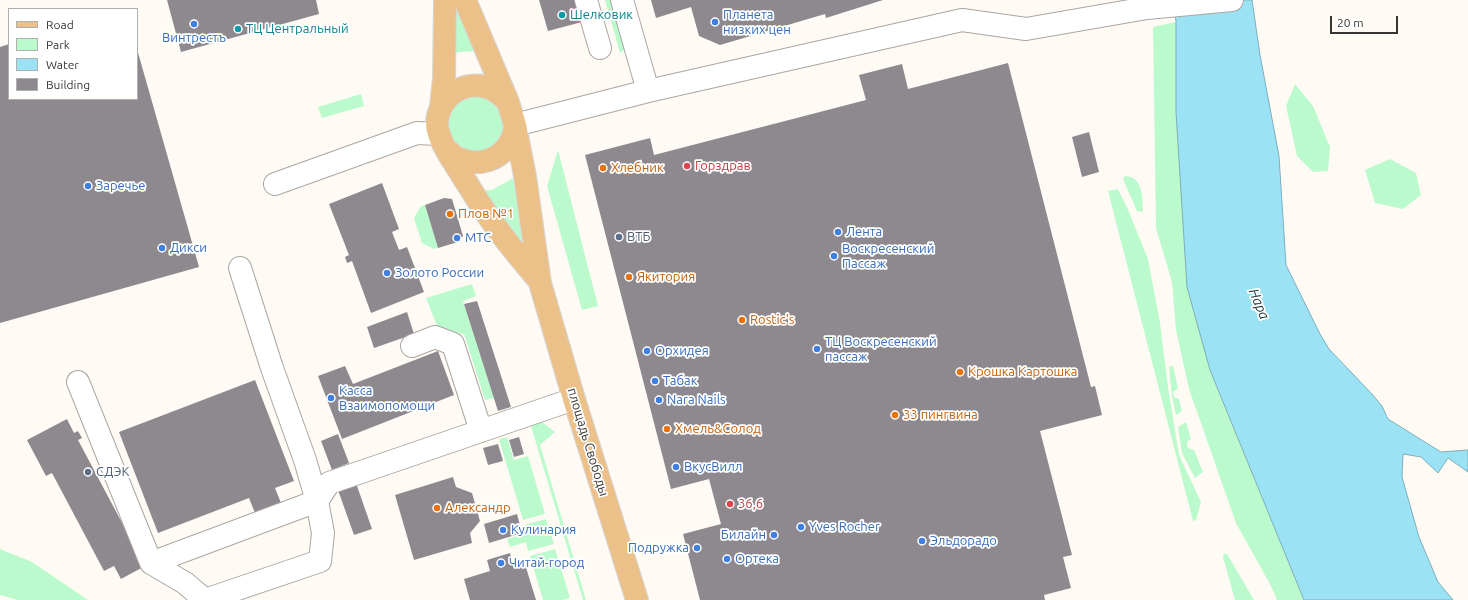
<!DOCTYPE html>
<html>
<head>
<meta charset="utf-8">
<style>
  body { margin:0 }
  #map { position:relative; width:1468px; height:600px; overflow:hidden; background:#fffaf4; font-family:Ubuntu,sans-serif }
  canvas { display:block }
  .legend { position:absolute; left:8px; top:8px; width:130px; height:92px; box-sizing:border-box; background:#fff; border:1px solid #afafae; margin:0; padding:5px 7px; list-style:none; font-size:12px; color:#383634 }
  .legend li { display:flex; align-items:center; gap:8px; height:20px }
  .legend b { width:20px; border:1px solid #afafae }
  .scale { position:absolute; left:1330px; top:16px; width:68px; height:18px; box-sizing:border-box; border:2px solid #383634; border-top:0; padding-left:5px; font-size:12px; line-height:14px; white-space:nowrap; color:#383634; -webkit-text-stroke:3px #fff; paint-order:stroke }
</style>
</head>
<body>
<div id="map">
<canvas width="1468" height="600"></canvas>
<ul class="legend">
<li><b style="height:5px;background:#ecc189"></b>Road</li>
<li><b style="height:11px;background:#bbfacc"></b>Park</li>
<li><b style="height:11px;background:#9ce2f5"></b>Water</li>
<li><b style="height:11px;background:#8d898f"></b>Building</li>
</ul>
<div class="scale">20 m</div>
</div>
<script>
const ctx = document.querySelector('canvas').getContext('2d');
ctx.lineJoin = 'round';
function fill(path, color) { ctx.fillStyle = color; ctx.fill(path, 'evenodd'); }
function trace(path, color, width, dash) { ctx.strokeStyle = color; ctx.lineWidth = width; ctx.lineCap = dash ? 'butt' : 'round'; ctx.setLineDash(dash || []); ctx.stroke(path); }
function write(font, color, halo, rows, align = 'center') {
  ctx.font = font + ' Ubuntu,sans-serif'; ctx.lineWidth = 3.5; ctx.setLineDash([]); ctx.textBaseline = 'middle'; ctx.strokeStyle = halo; ctx.fillStyle = color; for (const [text, x, y, turn = 0] of rows) {
    ctx.save(); ctx.translate(x, y); ctx.rotate((+turn || 0) * Math.PI / 180); ctx.textAlign = isNaN(turn) ? turn : align; if (halo) ctx.strokeText(text, 0, 0); ctx.fillText(text, 0, 0); ctx.restore();
  }
}
const green = new Path2D(`
  M451 0H458L480 51 459 52 450 56Z
  M605 0H615L625 49 620 53Z
  M1176 22V112L1210 370 1304 600H1277L1271 586 1236 523 1189 389 1176 330 1172 282 1156 228 1153 27Z
  M1295 84 1313 106 1330 147 1328 171 1313 172 1297 156 1286 106Z
  M361 94 364 106 322 118 318 107Z
  M466 94 496 98 508 127 499 146 470 155 452 144 446 115Z
  M558 150 598 306 582 310 547 186Z
  M1390 159 1416 173 1421 195 1403 209 1375 203 1365 170Z
  M1125 176C1144 177 1142 198 1143 212L1137 211 1123 179Z
  M513 178 528 255 482 190H492Z
  M1118 189 1129 212 1148 259 1160 323 1168 387 1179 455 1201 502 1196 520 1193 521 1108 191Z
  M425 205 438 248 434 249 422 243 414 218 421 206Z
  M472 284 476 296 463 301 494 398 485 400 464 334 438 328 426 298Z
  M1173 366 1178 388 1173 392C1173 397 1175 398 1179 399L1182 411 1176 415 1172 397 1169 367Z
  M542 422 555 432 540 445 586 600H583L531 426Z
  M1186 422 1191 439C1187 441 1186 443 1188 448L1194 450 1203 472 1195 478 1182 453 1178 427Z
  M507 437 514 460 528 456 545 514 523 520 499 439Z
  M546 519 554 544 528 551 526 542 510 547 507 539 526 533 524 525Z
  M0 549 32 562 88 600H18L0 595Z
  M555 549 570 598 563 600H543L530 556Z
  M1224 554H1227L1254 600H1235L1223 557Z`);
const water = new Path2D(`
  M1174 0H1252L1260 55 1279 156 1286 265 1320 334 1329 349 1372 394 1382 406 1388 419 1441 452 1468 450V472L1448 458 1438 473 1421 457 1403 454 1402 477 1419 537 1438 582 1453 600H1304L1210 370 1187 287 1176 112V22Z`);
const building = new Path2D(`
  M167 0H316L319 14 181 52Z
  M539 0H576L582 22 548 31Z
  M651 0H883L826 18 825 14 720 45 699 36 691 7 656 18Z
  M9 44V99H137V49L199 267 0 323V47Z
  M1008 63 1091 387 1095 386 1102 415 1040 431 1072 555 1063 557 1071 588 1044 595 1045 600H700L683 534 721 524 709 479 671 489 585 155 650 138 654 155 866 100 859 75 902 64 908 89Z
  M1089 132 1099 172 1082 177 1072 137Z
  M382 183 399 229 392 232 399 250 407 247 424 292 371 313 352 261 347 263 345 257 349 255 329 204Z
  M444 198 452 199 463 236 458 242 438 248 425 205Z
  M477 301 511 407 498 411 464 304Z
  M407 312 414 334 374 348 367 327Z
  M438 351 454 395 342 439 318 376 345 366 353 384Z
  M255 380 294 481 275 488 281 503 255 513 249 498 158 533 119 432Z
  M67 419 74 433 78 431 82 438 78 440 145 566 121 579 114 566 104 571 52 473 46 476 27 440Z
  M338 434 349 463 332 470 321 441Z
  M519 437 524 454 514 457 509 440Z
  M498 444 503 461 488 465 483 448Z
  M453 477 456 487 472 493 480 521 470 533 472 543 414 560 395 495Z
  M356 483 372 529 354 535 338 490Z
  M517 514 522 533 489 543 484 524Z
  M510 553 513 564 524 561 536 600H470L464 579 490 571 487 560Z`);
const minor = new Path2D(`
  M586 0 600 48
  M622 0 648 91
  M515 125 648 91 962 20 1026 29 1147 8 1232 0
  M275 184 417 133 438 134
  M412 346 435 337 453 344 481 431
  M78 382 151 563 185 583 205 600 320 561 323 533 317 501 305 460 272 368 240 268
  M151 563 317 501 329 483 574 399`);
const major = new Path2D(`
  M465 0 508 102 515 125 525 176 540 283 574 399 637 600
  M508 102C496 89 483 82 465 87 446 93 432 114 439 134 443 148 454 162 461 174 471 189 480 205 491 220 506 242 523 261 540 282
  M441 106 444 78 445 0
  M447 150C451 153 455 158 460 159 479 167 502 160 511 140 514 136 514 130 515 125`);
const markers = [
  [562,15,4,"#0f9aa8"],
  [715,22,4,"#3f7fe0"],
  [194,24,4,"#3f7fe0"],
  [238,29,4,"#0f9aa8"],
  [687,166,4,"#e0444e"],
  [603,168,4,"#e8710a"],
  [88,186,4,"#3f7fe0"],
  [450,214,4,"#e8710a"],
  [838,232,4,"#3f7fe0"],
  [619,237,4,"#5c6f8a"],
  [457,238,4,"#3f7fe0"],
  [162,248,4,"#3f7fe0"],
  [834,256,4,"#3f7fe0"],
  [387,273,4,"#3f7fe0"],
  [629,277,4,"#e8710a"],
  [742,320,4,"#e8710a"],
  [817,349,4,"#3f7fe0"],
  [647,351,4,"#3f7fe0"],
  [960,372,4,"#e8710a"],
  [655,381,4,"#3f7fe0"],
  [331,398,4,"#3f7fe0"],
  [659,400,4,"#3f7fe0"],
  [895,415,4,"#e8710a"],
  [667,429,4,"#e8710a"],
  [676,467,4,"#3f7fe0"],
  [88,472,4,"#5c6f8a"],
  [730,504,4,"#e0444e"],
  [437,508,4,"#e8710a"],
  [801,527,4,"#3f7fe0"],
  [503,530,4,"#3f7fe0"],
  [774,535,4,"#3f7fe0"],
  [922,541,4,"#3f7fe0"],
  [697,548,4,"#3f7fe0"],
  [727,559,4,"#3f7fe0"],
  [501,563,4,"#3f7fe0"]
];
const cultureNames = [
  ["Шелковик",570,15],
  ["ТЦ Центральный",246,29]
];
const shopNames = [
  ["Планета",723,15],
  ["низких цен",723,30],
  ["Винтрестъ",194,38,"center"],
  ["Заречье",96,186],
  ["Лента",846,232],
  ["МТС",465,238],
  ["Дикси",170,248],
  ["Воскресенский",842,249],
  ["Пассаж",842,264],
  ["Золото России",395,273],
  ["ТЦ Воскресенский",825,342],
  ["пассаж",825,357],
  ["Орхидея",655,351],
  ["Табак",663,381],
  ["Касса",339,391],
  ["Взаимопомощи",339,406],
  ["Nara Nails",667,400],
  ["ВкусВилл",684,467],
  ["Yves Rocher",809,527],
  ["Кулинария",511,530],
  ["Билайн",766,535,"right"],
  ["Эльдорадо",930,541],
  ["Подружка",689,548,"right"],
  ["Ортека",735,559],
  ["Читай-город",509,563]
];
const healthNames = [
  ["Горздрав",695,166],
  ["36,6",738,504]
];
const foodNames = [
  ["Хлебник",611,168],
  ["Плов №1",458,214],
  ["Якитория",637,277],
  ["Rostic's",750,320],
  ["Крошка Картошка",968,372],
  ["33 пингвина",903,415],
  ["Хмель&Солод",675,429],
  ["Александр",445,508]
];
const serviceNames = [
  ["ВТБ",627,237],
  ["СДЭК",96,472]
];
const streetNames = [
  ["площадь Свободы",588,442,73]
];
const waterNames = [
  ["Нара",1259,304,67]
];
fill(green, '#bbfacc');
fill(water, '#9ce2f5');
trace(water, '#7eaebb', 1);
fill(building, '#8d898f');
trace(minor, '#aba6a1', 24);
trace(major, '#d7d7d6', 24);
trace(minor, '#fff', 22);
trace(major, '#ecc189', 22);
for (const [x, y, r, color] of markers) { const dot = new Path2D(); dot.arc(x, y, r, 0, 2 * Math.PI); ctx.fillStyle = color; ctx.fill(dot); trace(dot, '#fff', 1.5); }
write('13px', '#0d838f', '#fff', cultureNames, 'left');
write('13px', '#366cbe', '#fff', shopNames, 'left');
write('13px', '#be3a42', '#fff', healthNames, 'left');
write('13px', '#c56008', '#fff', foodNames, 'left');
write('13px', '#4e5e75', '#fff', serviceNames, 'left');
write('13px', '#383634', '#fff', streetNames);
write('italic 14px', '#193036', '#fff', waterNames);
</script>
</body>
</html>
